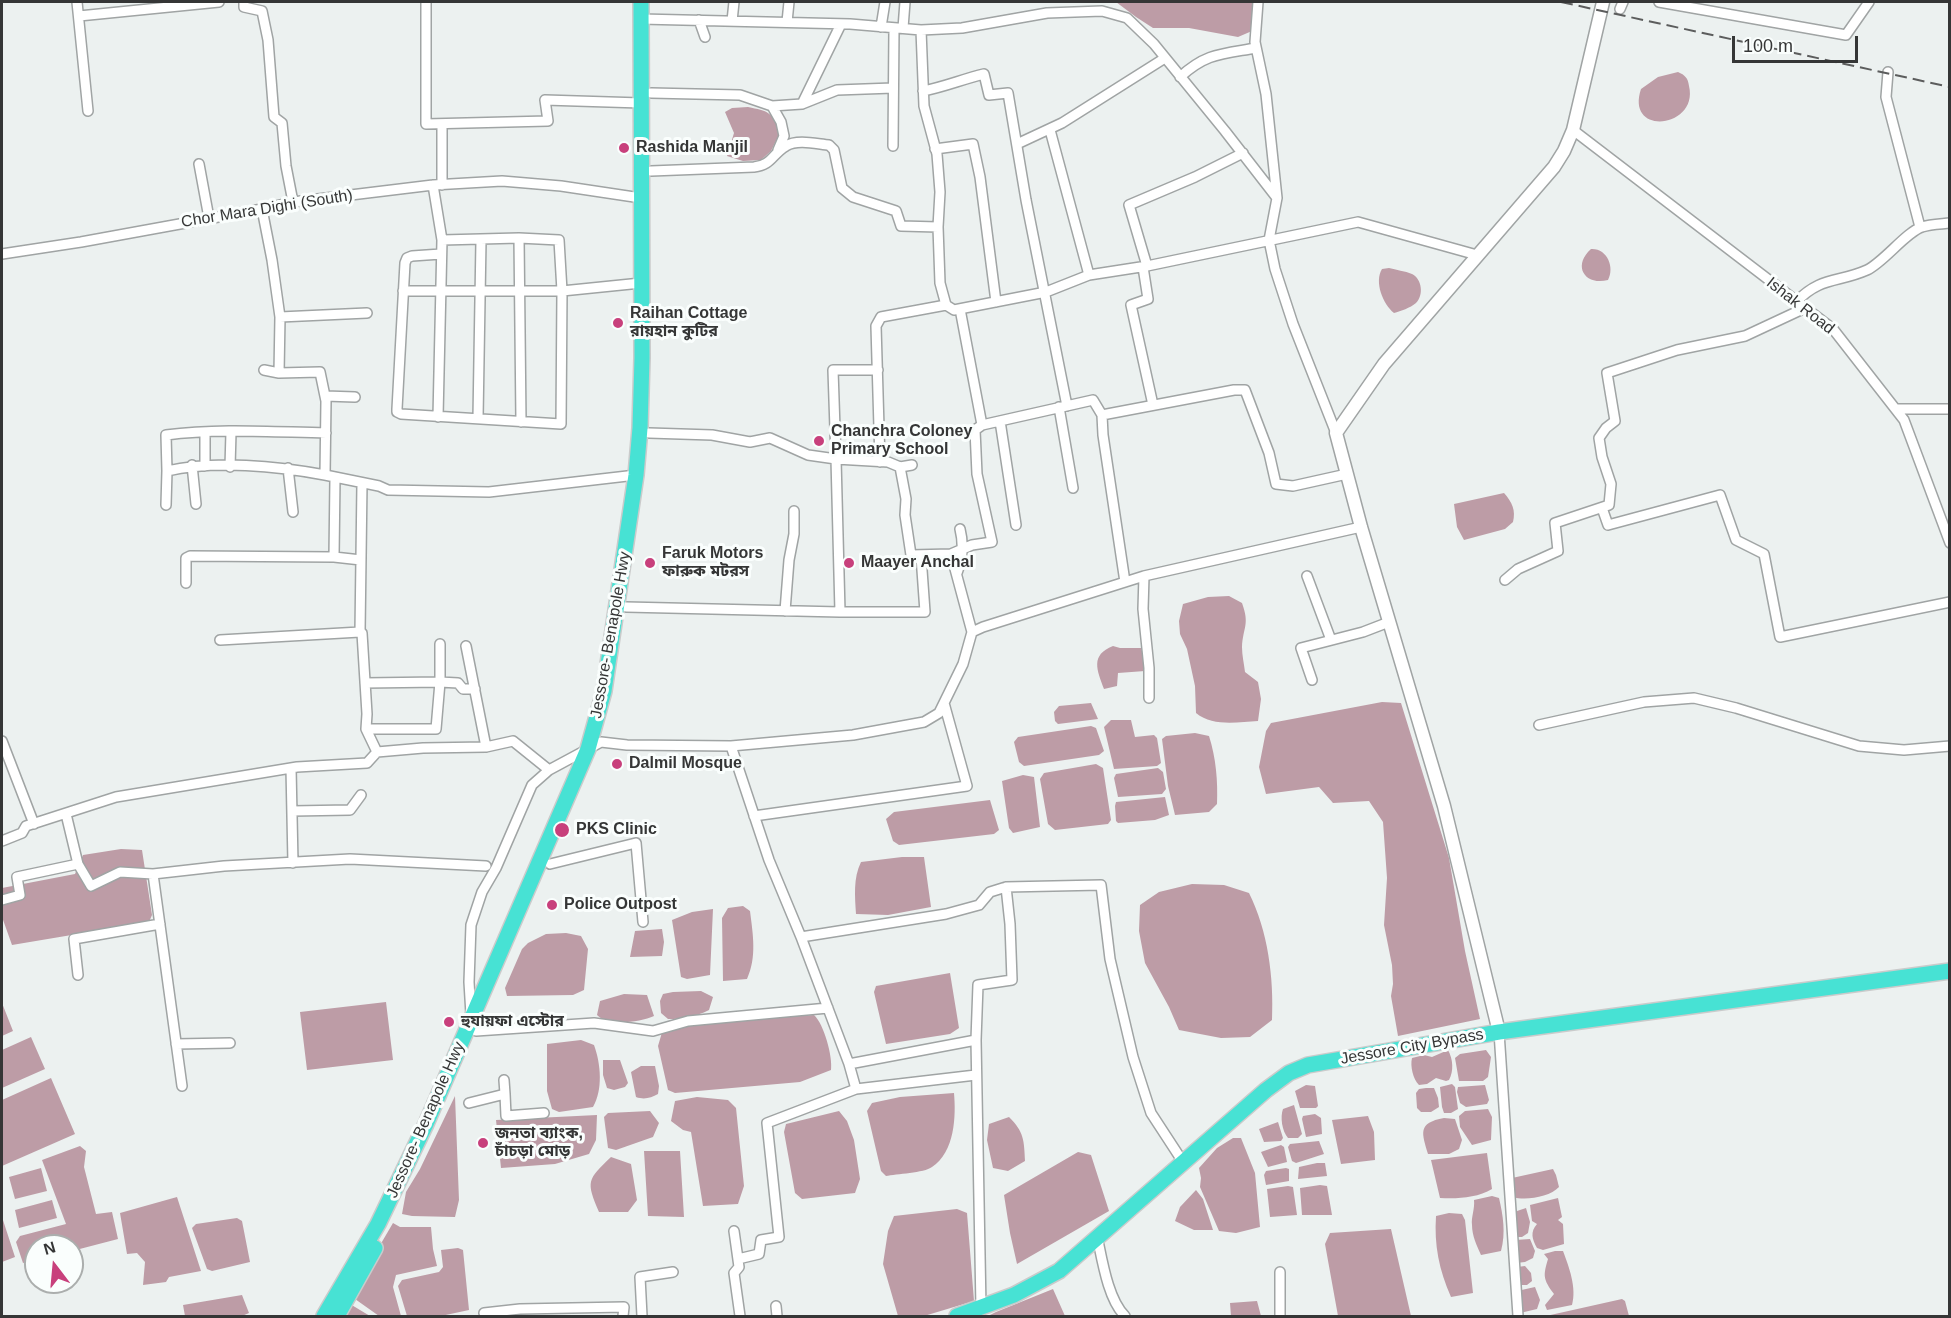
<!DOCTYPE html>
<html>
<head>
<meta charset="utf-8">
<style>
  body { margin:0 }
  #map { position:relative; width:1951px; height:1318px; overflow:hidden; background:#ecf1f0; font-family:Helvetica,sans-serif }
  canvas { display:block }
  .frame { position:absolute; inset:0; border:3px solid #353636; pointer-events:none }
  .north { position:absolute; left:24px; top:1234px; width:60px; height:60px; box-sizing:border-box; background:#fafefd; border:2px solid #abaead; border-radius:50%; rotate:344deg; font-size:16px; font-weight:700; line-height:24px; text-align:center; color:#353636 }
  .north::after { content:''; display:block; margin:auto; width:21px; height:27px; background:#c8407c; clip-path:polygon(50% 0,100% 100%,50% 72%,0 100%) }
  .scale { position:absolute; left:1732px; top:36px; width:126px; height:27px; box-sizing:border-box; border:3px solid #353636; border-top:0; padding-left:8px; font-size:18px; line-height:21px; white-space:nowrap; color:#353636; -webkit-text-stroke:4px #fafefd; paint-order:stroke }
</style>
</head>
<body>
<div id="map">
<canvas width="1951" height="1318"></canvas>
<div class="frame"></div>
<div class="north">N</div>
<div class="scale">100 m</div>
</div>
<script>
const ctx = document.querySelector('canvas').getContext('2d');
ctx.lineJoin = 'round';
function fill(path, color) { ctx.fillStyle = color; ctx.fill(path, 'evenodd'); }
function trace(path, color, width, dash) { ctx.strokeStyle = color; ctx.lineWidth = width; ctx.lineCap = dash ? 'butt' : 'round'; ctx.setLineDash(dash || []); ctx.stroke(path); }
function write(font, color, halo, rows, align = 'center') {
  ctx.font = font + ' Helvetica,"Noto Sans Bengali",sans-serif'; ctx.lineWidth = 6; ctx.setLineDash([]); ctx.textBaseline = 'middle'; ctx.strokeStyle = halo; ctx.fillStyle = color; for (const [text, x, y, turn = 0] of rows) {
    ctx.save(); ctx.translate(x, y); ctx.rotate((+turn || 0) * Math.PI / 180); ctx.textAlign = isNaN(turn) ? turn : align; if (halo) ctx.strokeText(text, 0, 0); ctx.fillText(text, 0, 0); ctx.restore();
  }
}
const water = new Path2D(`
  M1116 2H1254L1252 31 1238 37 1189 28H1153L1136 17Z
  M1678 72C1685 75 1688 78 1689 86 1699 128 1625 137 1641 89L1658 77Z
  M748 107C768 111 772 112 781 131L771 151 761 160 743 161 727 156 734 133 725 112 732 108Z
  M1591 249C1607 248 1615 267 1608 280 1585 286 1572 266 1591 249Z
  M1389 268C1396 270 1405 271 1412 274 1422 279 1424 295 1416 303 1410 308 1401 311 1394 313 1383 304 1374 282 1382 269Z
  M1504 493C1512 502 1516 510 1513 522L1505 529 1464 540 1457 527 1454 504Z
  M1229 596 1242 603C1250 625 1243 627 1242 647 1242 655 1244 664 1245 672L1258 682 1261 699 1258 721C1238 722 1213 727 1196 713L1195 686 1187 649 1180 634 1179 621 1183 604 1208 597Z
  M1113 646 1120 648H1141L1146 665 1145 671 1118 673 1117 686 1104 689C1097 670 1090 655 1113 646Z
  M1382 702 1401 703 1449 858 1465 951 1480 1019 1398 1036 1391 996 1393 984 1392 965 1384 925 1387 878 1383 822 1369 801 1333 803 1319 787 1266 794 1259 767 1266 731 1271 723Z
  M1091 703 1098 719 1058 724 1055 721 1054 712 1059 706Z
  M1111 720H1131L1135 737 1154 735 1157 738 1161 763 1157 766 1114 769 1104 727Z
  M1091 726 1096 728 1104 751 1099 755 1024 766 1019 762 1014 742 1018 737Z
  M1195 733 1209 736C1216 758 1218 781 1217 804L1209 812 1175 815 1168 786 1162 739 1166 736Z
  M1096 764 1103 768 1111 820 1108 824 1055 830 1048 824 1040 779 1044 773Z
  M1158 768 1163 772 1166 789 1162 794 1118 797 1114 778 1116 774Z
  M1023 775 1034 777 1040 827 1013 833 1009 828 1002 781Z
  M1165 797 1169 815 1155 820 1118 823 1116 821 1115 806 1116 802Z
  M990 800 999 830 994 834 899 845 893 841 886 819 894 812Z
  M121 849 142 850 152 915 149 922 12 945 2 917V888L75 874 83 855Z
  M902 857H924L931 907 888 915 856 914C855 897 853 878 861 862Z
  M1192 884 1224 885 1249 893C1268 931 1274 978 1272 1020L1250 1037 1221 1038 1179 1030 1169 1007 1145 963 1139 931 1140 905 1159 892Z
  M743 906 750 911C753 935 757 957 747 979L723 981 722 918 728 908Z
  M713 909 710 975 687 979 681 977 672 920 692 912Z
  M662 929 664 942 662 956 630 957 635 931Z
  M566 933 581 936 588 949 584 990 573 995 507 996 505 988 522 949 528 943 546 934Z
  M950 973 959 1028 950 1034 886 1044 874 992 876 986Z
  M701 991 713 997 709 1010C695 1017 683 1019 668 1019L661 1013 660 1001 663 994 673 992Z
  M624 994 647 995 654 1016C640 1022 608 1027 597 1015L600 1001Z
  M386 1002 393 1060 307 1070 300 1012Z
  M2 1003 13 1031 2 1036Z
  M814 1015C824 1024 833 1057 831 1070L800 1082 675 1093 668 1090 658 1046 663 1029 705 1022Z
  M31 1037 45 1069 2 1088V1050Z
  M581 1040 594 1045C601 1064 603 1090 593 1107L559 1112 552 1109 547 1091V1044Z
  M1448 1050C1453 1059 1454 1071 1449 1080L1446 1081 1436 1078 1427 1084 1419 1085C1413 1079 1410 1066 1412 1058L1424 1055 1432 1057Z
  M1486 1050 1491 1057 1488 1077 1483 1081H1459L1455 1058 1460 1054Z
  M603 1060H620L628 1083 625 1087 614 1090 607 1088 603 1075Z
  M641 1066H655L659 1086 658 1094C651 1098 644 1100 636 1097L631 1072Z
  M51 1078 75 1134 2 1166V1100Z
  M1452 1084 1455 1087 1458 1109 1451 1113H1444L1442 1107 1440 1087Z
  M1306 1085 1315 1086 1318 1106 1316 1108H1300L1295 1091Z
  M1485 1085 1489 1100 1487 1104 1466 1107 1460 1103 1457 1092 1458 1087Z
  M1426 1088H1434L1438 1098 1439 1107 1431 1112H1421L1417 1108 1416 1093 1419 1089Z
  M954 1093C956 1116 955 1152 932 1167 924 1173 896 1174 886 1176L881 1171 867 1111 872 1103 900 1097Z
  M455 1096 459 1200 455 1217 412 1216 402 1214 406 1192 420 1169Z
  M697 1097 728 1100 736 1108 744 1186 738 1204 703 1206 691 1132 683 1130 671 1121 675 1101Z
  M1294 1105 1302 1134 1298 1138H1288C1282 1131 1280 1117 1283 1109Z
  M1488 1109 1492 1117 1491 1140 1472 1145 1460 1127 1459 1116 1465 1111Z
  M650 1111 659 1123 653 1137 616 1150 608 1148 604 1117 608 1113Z
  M839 1111 847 1121 854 1140 860 1179 855 1193 802 1199 795 1193 784 1132 786 1124Z
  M1315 1114 1321 1118 1322 1134 1306 1137 1302 1119 1303 1116Z
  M597 1115 596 1140 589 1154 555 1164 501 1168 496 1120Z
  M1368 1116 1374 1132 1375 1160 1341 1164 1332 1120Z
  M1009 1117C1024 1132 1024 1140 1025 1161L1008 1171 993 1168 987 1140 989 1124Z
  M1444 1118 1455 1119 1462 1140 1459 1149 1449 1154H1428C1422 1133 1417 1123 1444 1118Z
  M1278 1122 1283 1138 1281 1141 1264 1142 1259 1129Z
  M1233 1138H1241L1255 1173 1260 1227 1236 1233 1219 1231 1200 1187 1201 1178 1199 1168 1217 1148Z
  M1319 1141 1324 1154 1296 1163 1292 1161 1288 1147 1290 1144Z
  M1281 1145 1284 1147 1287 1162 1268 1167 1261 1152Z
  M80 1146 86 1151 84 1167 96 1214 112 1212 118 1239 72 1251V1246H36V1260L23 1263 16 1242 20 1236 66 1224 42 1160Z
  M644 1151H680L684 1217 648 1216Z
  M1078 1152 1091 1155 1109 1211 1017 1264 1010 1233 1004 1195Z
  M1487 1153 1492 1189C1477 1198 1457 1199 1440 1198L1431 1160Z
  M611 1157 631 1164 637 1200 628 1212H599C586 1181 587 1180 611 1157Z
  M1317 1163H1325L1327 1176 1298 1179 1299 1167Z
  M41 1168 47 1191 15 1199 9 1177Z
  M1286 1168 1289 1169V1181L1266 1185 1264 1175 1266 1171Z
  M1553 1169 1556 1175 1559 1187C1550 1197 1525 1201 1513 1197L1512 1178Z
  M1320 1185 1327 1186 1332 1215H1302L1300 1188Z
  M1288 1186 1293 1187 1297 1215 1270 1217 1267 1189Z
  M1196 1190 1203 1199 1213 1230H1194L1175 1221 1180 1207Z
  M1492 1196 1499 1198C1503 1215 1506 1233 1501 1251L1481 1255C1477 1246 1472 1236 1472 1225 1471 1217 1475 1209 1474 1200Z
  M177 1197 201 1271 169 1277 166 1282 143 1285 145 1262 137 1253 127 1254 120 1213Z
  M1558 1198 1562 1217 1558 1220 1563 1224 1564 1244 1543 1250 1537 1248C1532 1239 1530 1232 1537 1224L1532 1221 1530 1205Z
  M52 1200 57 1218 19 1228 15 1210Z
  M1526 1208 1530 1222 1528 1233 1522 1237H1514L1508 1214Z
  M957 1209 967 1213 974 1301 924 1316H898L883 1264 888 1231 894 1216Z
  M1449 1213 1462 1214 1465 1220 1473 1293 1451 1297C1439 1270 1434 1245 1436 1216Z
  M2 1217 15 1257 2 1262Z
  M237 1218 242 1221 250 1262 212 1271 207 1269 192 1228 196 1224Z
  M393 1223 400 1227H431L433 1249 437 1266 396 1275 393 1287 401 1316H379L355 1299 376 1252Z
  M1391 1229 1411 1316H1338L1325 1244 1330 1233Z
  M1530 1239 1535 1251 1533 1258 1525 1262 1516 1263 1515 1240Z
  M458 1248 463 1250 469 1310 441 1316H407L398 1286 402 1280 439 1272 443 1267 441 1250Z
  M1555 1251H1563C1569 1267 1577 1288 1572 1305L1547 1310 1545 1305 1554 1294C1543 1279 1543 1276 1548 1259L1544 1254Z
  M1525 1266 1531 1273 1532 1281 1527 1285H1516L1517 1267Z
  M1535 1287 1540 1300 1537 1309 1520 1313 1517 1291Z
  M1053 1289 1065 1316H988L996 1312Z
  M242 1295 249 1313 242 1316H185L183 1305Z
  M1622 1299 1625 1301 1629 1316H1546Z
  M1257 1301 1261 1316H1231L1230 1303Z
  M350 1304 370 1316H341Z`);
const minor = new Path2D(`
  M77 2 88 111
  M244 2V7L262 11 268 40 274 117 282 123 286 166 293 202
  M426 2V124L548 121 545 100 641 103
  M1258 2 1255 42 1266 94 1277 198
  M1659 2 1846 35 1869 2
  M1620 9 1623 2
  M79 16 219 2
  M641 19 850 24 921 30 962 28 1047 13 1102 11 1127 18 1154 44 1225 131 1277 198 1269 240 1275 269 1293 324 1336 433
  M699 20 705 37
  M732 21 734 2
  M787 22 789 2
  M881 27 885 2
  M903 28 905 2
  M921 30 924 106 937 154 940 192 938 227 940 283 946 305 954 310 1046 292 1089 275 1147 266 1358 222 1477 255
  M1888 72 1886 97 1920 227
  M1180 77C1206 53 1222 54 1256 48
  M923 91C944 87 963 79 984 74L989 95 1008 93 1026 200 1067 406
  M651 93 740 95 772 106 802 104 837 90 893 88
  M802 104 841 24
  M772 106 781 122 784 136 778 150
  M442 124V185
  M1050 130 1089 275
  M1573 130 1833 329 1904 420 1950 543
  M1017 144 1062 123 1165 58
  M893 146 894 28
  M935 149 973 144 980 177 996 302
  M199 164 209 218
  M651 171 754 167C772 165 772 154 786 146 797 139 817 144 829 145L834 150 842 188 853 197 896 211 901 226 938 227
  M433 185 442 240 438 417
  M262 209 272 260 280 317 279 373 320 372 326 401 325 475 379 486 388 490 489 492 636 475
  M519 238 521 422
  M2 254 81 242 262 209 293 202 433 185 502 181 561 186 641 198
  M441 254 412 256 407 258 405 263 397 409V412L401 414 561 424 562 291 641 283
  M1147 266 1129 205 1195 177 1243 153
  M1143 267 1148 299 1131 305 1153 405
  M403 291H562L559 240 519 238 442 240
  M1796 302C1821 276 1838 283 1867 270 1884 262 1906 232 1922 227 1930 224 1941 224 1950 223
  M960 309 982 425 1093 400 1102 415 1103 435 1125 582
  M280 317 367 313
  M264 370 279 373
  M878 370H833L836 459 888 462 900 467 906 499 905 515 911 555 951 554 972 632
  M325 396 355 397
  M1059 407 1073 488
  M1896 409H1950
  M1102 415 1234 390H1245L1269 453 1276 484 1293 486 1347 474
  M478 418 481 240
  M1000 421 1016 525
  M649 433 712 435 750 442 770 438 808 455 836 459 840 612H925L921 556
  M880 462 876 326 881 317 946 305
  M192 465 196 504
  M205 466V432
  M230 467 231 432
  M900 467 912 465
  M288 468 293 512
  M167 471 166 435C219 428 273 432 326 433
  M166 505 167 471C215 460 277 466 325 475
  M1602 508 1608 525 1720 495 1736 540 1764 554 1780 637 1950 602
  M951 554 972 545 992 542 977 474 975 430 982 425
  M334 557 335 478
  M957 573C963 558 964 545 960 529
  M1144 576 1143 609 1149 668V698
  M1307 576 1331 640
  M1505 580 1518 569 1558 551 1555 523 1609 505 1611 484 1602 457 1599 438 1606 428 1615 421 1607 373 1677 350 1745 336 1805 308
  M186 583V558L190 556 334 557 361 560
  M626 607 840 612
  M785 611 789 560 794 534V511
  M362 633 367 714 366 729 377 752
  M220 640 360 632 362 483
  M440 644V682L458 683 463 689H475
  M466 646 486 747
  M1312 680 1301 648 1363 632 1389 622
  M365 683 440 682 436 729H366
  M1539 725 1644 702 1694 698 1736 708 1859 746 1904 750 1950 746
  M2 741 34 824
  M731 746 769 860 801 937 849 1064 976 1040 981 1308
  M291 768 293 863
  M292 811 350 810 361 795
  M66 814 78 864
  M754 816 967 786 944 703
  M2 841 22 833 26 826 116 797 297 767 367 763 377 752 423 748 486 747 513 741 549 770
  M550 864 636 843 643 922
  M2 900 20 895 17 877 78 864 91 886 120 872 153 874
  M801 937 946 914 979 905 990 892 1006 887 1101 885 1110 959 1133 1057 1151 1113 1183 1162
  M78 975 74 939 160 924
  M471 1015 469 982 471 925 482 892 496 868 532 785 549 770 601 742 627 745 731 746 853 735 924 722 939 713 963 664 972 632 983 627 1144 576 1361 527
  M476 1031 594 1023 653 1031 688 1021 828 1008
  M1499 1032 1518 1316
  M976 1040 978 985 1012 980 1010 924 1006 887
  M176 1044 230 1043
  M182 1086 153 874 224 866 350 859 486 866
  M856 1089 976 1075
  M505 1094 506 1116 544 1113
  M469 1103 505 1094 504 1080
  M1097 1236C1102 1259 1108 1300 1125 1316
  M776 1306 777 1316
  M484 1313 520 1309 624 1307 623 1316
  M642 1316 640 1277 673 1272
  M740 1316 734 1273 739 1267 734 1231 738 1259 759 1254 761 1240 779 1237 767 1123 856 1089 849 1064
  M1280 1316V1272`);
const tertiary = new Path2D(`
  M1499 1032 1444 806 1361 527 1336 433 1384 364 1554 167 1564 151 1573 130 1603 2`);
const trunk = new Path2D(`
  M324 1316 378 1224 426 1124 588 749 604 691 636 475 640 428 642 358 641 2
  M337 1316 375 1248
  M957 1316 1014 1295 1059 1271 1266 1090 1289 1073 1308 1065 1499 1032 1950 971`);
const rail = new Path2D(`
  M1561 2 1950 87`);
const markers = [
  [624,148,6,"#c8407c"],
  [618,323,6,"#c8407c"],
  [819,441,6,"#c8407c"],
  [650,563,6,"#c8407c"],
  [849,563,6,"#c8407c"],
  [617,764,6,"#c8407c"],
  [562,830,8,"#c8407c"],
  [552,905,6,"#c8407c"],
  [449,1022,6,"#c8407c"],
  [483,1143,6,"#c8407c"]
];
const poiNames = [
  ["Rashida Manjil",636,148],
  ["Raihan Cottage",630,314],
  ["রায়হান কুটির",630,332],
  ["Chanchra Coloney",831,432],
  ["Primary School",831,450],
  ["Faruk Motors",662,554],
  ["ফারুক মটরস",662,572],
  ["Maayer Anchal",861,563],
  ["Dalmil Mosque",629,764],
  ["PKS Clinic",576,830],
  ["Police Outpost",564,905],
  ["হুযায়ফা এস্টোর",461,1022],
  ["জনতা ব্যাংক,",495,1134],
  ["চাঁচড়া মোড়",495,1152]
];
const streetNames = [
  ["Chor Mara Dighi (South)",267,209,-9],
  ["Ishak Road",1800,306,38],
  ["Jessore- Benapole Hwy",611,635,-80],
  ["Jessore City Bypass",1412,1047,-10],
  ["Jessore- Benapole Hwy",426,1120,-66]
];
fill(water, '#bd9ca6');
trace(minor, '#a0a4a4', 12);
trace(tertiary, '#a0a4a4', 15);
trace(trunk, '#cacbcb', 18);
trace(minor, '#fff', 9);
trace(tertiary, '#fff', 12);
trace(trunk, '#47e2d4', 15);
trace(rail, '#5c5d5d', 2, [12, 6]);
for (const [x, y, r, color] of markers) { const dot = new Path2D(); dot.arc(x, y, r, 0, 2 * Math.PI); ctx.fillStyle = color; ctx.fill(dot); trace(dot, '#fafefd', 2); }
write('bold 16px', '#353636', '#fafefd', poiNames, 'left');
write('16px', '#353636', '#fafefd', streetNames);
</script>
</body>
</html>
